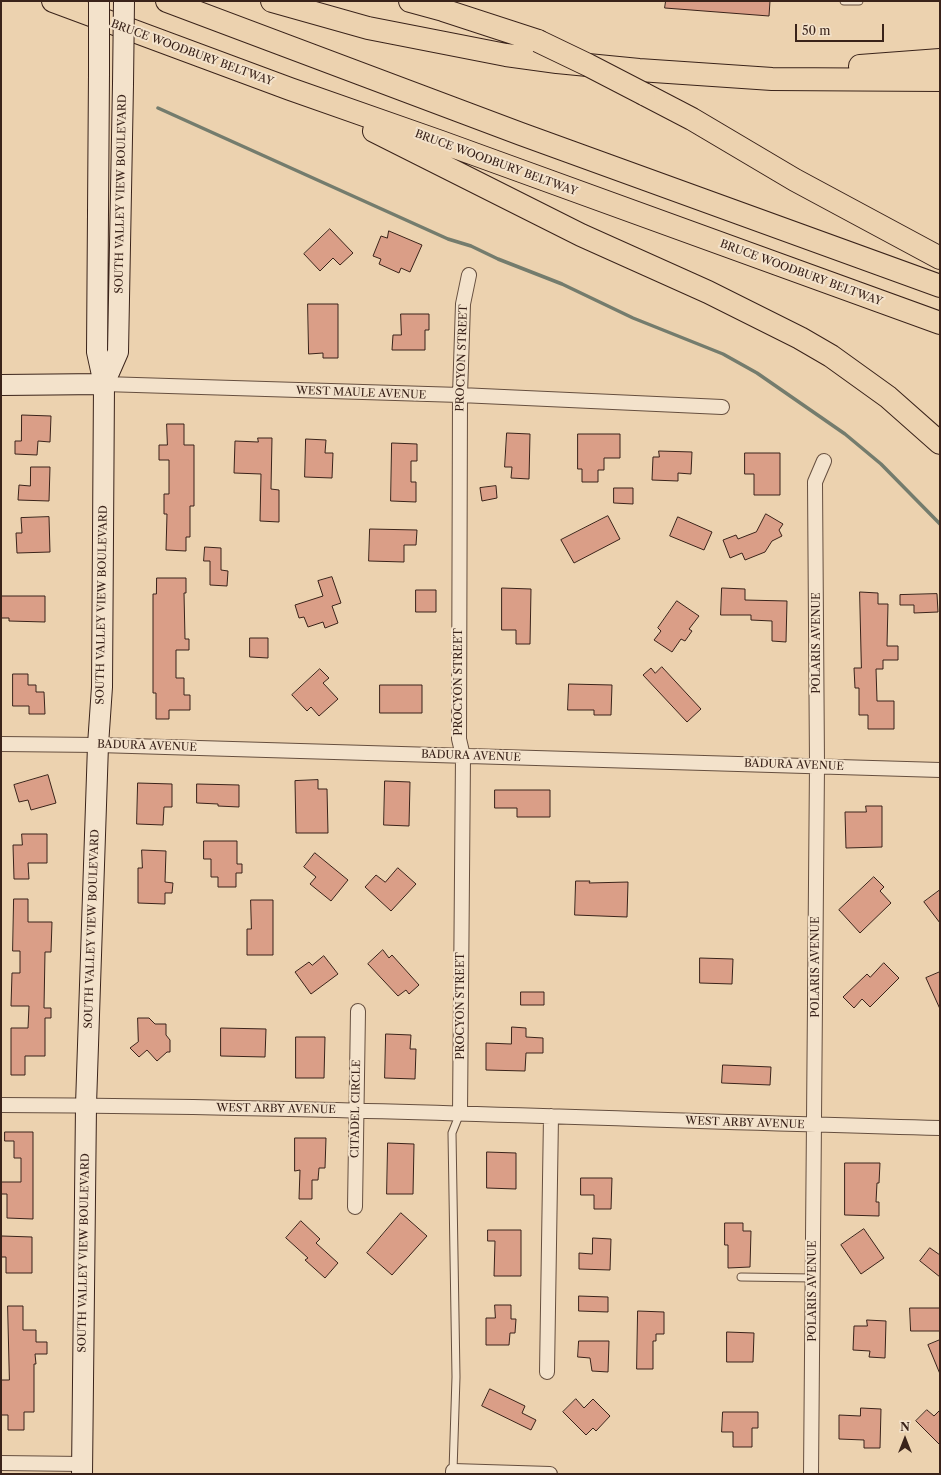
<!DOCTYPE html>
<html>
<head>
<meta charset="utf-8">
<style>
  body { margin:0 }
  #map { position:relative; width:941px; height:1475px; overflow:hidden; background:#ecd2af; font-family:"Libre Caslon Text",serif }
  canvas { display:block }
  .frame { position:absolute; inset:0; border:2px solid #3a231a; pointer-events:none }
  .north { position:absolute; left:885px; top:1419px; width:40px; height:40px; -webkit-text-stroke:3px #f3e2cb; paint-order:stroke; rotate:0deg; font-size:11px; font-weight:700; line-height:16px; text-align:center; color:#3a231a }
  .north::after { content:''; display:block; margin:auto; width:14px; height:18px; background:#3a231a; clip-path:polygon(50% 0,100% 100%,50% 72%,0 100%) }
  .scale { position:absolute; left:795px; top:24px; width:89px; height:18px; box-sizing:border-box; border:2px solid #3a231a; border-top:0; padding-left:5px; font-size:12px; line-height:14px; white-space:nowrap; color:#3a231a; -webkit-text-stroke:3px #f3e2cb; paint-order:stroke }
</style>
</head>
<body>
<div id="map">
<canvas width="941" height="1475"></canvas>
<div class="frame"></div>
<div class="north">N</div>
<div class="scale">50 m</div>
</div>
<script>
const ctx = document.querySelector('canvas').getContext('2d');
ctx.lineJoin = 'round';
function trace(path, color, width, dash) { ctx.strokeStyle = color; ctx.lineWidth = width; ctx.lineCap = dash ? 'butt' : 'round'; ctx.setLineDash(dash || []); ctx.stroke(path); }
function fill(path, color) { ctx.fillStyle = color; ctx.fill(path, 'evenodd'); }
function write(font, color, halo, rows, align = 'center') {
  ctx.font = font + ' "Libre Caslon Text",serif'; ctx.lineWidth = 4; ctx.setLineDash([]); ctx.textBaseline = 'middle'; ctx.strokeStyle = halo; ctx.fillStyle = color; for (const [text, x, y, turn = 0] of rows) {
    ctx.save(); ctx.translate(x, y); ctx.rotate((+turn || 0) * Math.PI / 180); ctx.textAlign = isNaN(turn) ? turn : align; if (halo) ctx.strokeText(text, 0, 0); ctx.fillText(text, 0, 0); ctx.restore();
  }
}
const stream = new Path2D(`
  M158 108 448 239 471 246 498 259 562 284 633 318 723 354 757 373 845 434 881 464 940 524`);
const building = new Path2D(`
  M666 1H770L769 16 665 8Z
  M330 229 353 253 340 265 333 258 320 271 304 254Z
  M389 231 422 245 410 272 401 268 399 273 379 264 381 259 373 256 381 236 387 238Z
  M308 304H338V358H323V353L309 354Z
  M401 314H429V330H425V350H392L393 335H401Z
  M22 415 51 416 50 442 38 441 37 455 15 454V441H21Z
  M167 424H184V445H194V506H190V537H186V551L166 550 167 514H164V494H169V460H159V445H167Z
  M507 433 530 434 529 479 511 478 512 467H505Z
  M578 434H620V458H604V470H598V482H582V469H578Z
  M258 438H272L271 489 279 490V522L260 521 261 474 234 473 235 441 258 442Z
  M306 439 326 440 325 453H333L332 478 305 477Z
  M392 443 417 444V461H411V482H416V502L391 501Z
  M659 451 692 452 691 474 678 473V481L652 480 653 457H659Z
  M745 453H780V495H754V474H745Z
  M31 467H50L49 501 18 500 19 485 30 486Z
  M496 486 497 498 482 501 480 488Z
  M614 488H633V504L614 503Z
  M766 514 783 524 779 530 782 536 772 541 765 552 745 560 742 553 730 558 723 540 736 535 738 539 756 532Z
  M608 516 620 539 574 563 561 540Z
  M49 517 50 552 17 553 16 533H22L21 518Z
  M678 517 712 532 704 550 670 536Z
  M370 529 417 530 416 545H404V562L369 561Z
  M205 547 221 548V570L228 571 227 586 210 585V561H204Z
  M332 577 341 603 332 606 338 623 325 628 323 622 308 627 304 617 299 618 295 605 323 596 318 581Z
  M157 578H186V593H184L185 639H189V650H176V678H184V695H190V710H169V719H156V693H153V594H156Z
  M502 588 531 589 530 644H516V630H502Z
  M722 588 745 589V600L787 601 786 642 772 641V621L751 620V615H721Z
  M416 590H436V612H416Z
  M860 592 878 593V604H888L887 646H898V660H883V669H876L877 701H894V729H868V715H859V688H855L854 668H861Z
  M937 594 938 612 914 613V605H900V595Z
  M1 596H45V622L9 621V618H1Z
  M677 601 699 616 689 629 692 631 685 641 681 639 672 652 654 640 661 631 658 628Z
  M250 638H268V658L250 657Z
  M662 667 701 709 687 722 643 675 651 668 655 673Z
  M320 669 329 678 323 683 338 699 319 716 311 707 307 711 292 695Z
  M13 674H28V685H36V692H44L45 714H29V706H13Z
  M569 684 612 685 611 715H594V710H568Z
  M380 685H422V713H380Z
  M48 775 56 803 31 810 28 800 19 802 14 785Z
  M318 780V789H327L328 833H296L295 781Z
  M385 781 410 782 409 826 384 825Z
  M138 783 172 784V807H164L163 825 137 824Z
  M197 784 239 785V807L218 806V804L197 803Z
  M495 790H550V817H517V808H495Z
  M866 806H882V847L846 848 845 812H866Z
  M22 834H47V863H28L29 879H14L13 845H22Z
  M204 841H237V864H242V873H236V887H218V877H211V859H204Z
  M142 850 166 851 165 882 173 883 172 893H165V904L138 903V868H142Z
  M315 853 348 880 331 901 310 884 316 877 304 867Z
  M398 868 416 884 391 911 365 887 376 875 385 882Z
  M874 877 884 887 880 891 891 903 860 933 839 910Z
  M576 881H590L589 883 628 882 627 917 575 915Z
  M940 890V923L924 902Z
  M14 899H28V922H52L51 952H45L44 1008H51V1018H45V1056H25V1075H11V1028H28L29 1006H11L12 973H20V951H13Z
  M251 900H273V955H247V929H251Z
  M383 950 389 958 392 955 419 985 409 994 406 990 398 996 368 964Z
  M324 956 338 974 311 994 295 972 309 962 312 965Z
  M700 958 733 959 732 984 700 983Z
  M884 963 899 978 870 1007 862 999 854 1008 843 997 867 974 870 977Z
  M940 972V1009L926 978Z
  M521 992H544V1005H521Z
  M138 1018H149L155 1024H166V1035L170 1040V1052H167L157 1061 147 1050 139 1057 130 1048 138 1042Z
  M512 1027 526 1028V1037L543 1038V1053H526L525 1071 486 1070V1043L511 1044Z
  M221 1028 266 1029 265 1057 221 1056Z
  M386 1034 411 1035 410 1049H416L415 1079 385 1078Z
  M296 1037H325L324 1078H296Z
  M723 1065 771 1067 770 1085 722 1083Z
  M5 1132H33V1219L7 1218V1194H1V1182H21V1158H14V1141H5Z
  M295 1138H326L325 1168H319L318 1180H312V1199H299L300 1170 295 1171Z
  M388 1143 414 1144 413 1194H387Z
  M487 1152 516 1153V1189L487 1188Z
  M845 1163H880L879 1183H877L876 1202H879V1216L845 1215Z
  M581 1178H612L611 1209H594V1195H581Z
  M401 1213 427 1236 392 1275 367 1253Z
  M301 1221 320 1239 316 1243 338 1263 325 1278 305 1260 308 1258 286 1238Z
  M725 1223H743V1231H751L750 1267 728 1268V1245H725Z
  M864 1229 884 1258 861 1274 841 1245Z
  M488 1230H521V1276H494L495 1241H488Z
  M2 1236 32 1237V1273H6V1257H1Z
  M593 1238 611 1239 610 1270 579 1269V1253L592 1254Z
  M930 1248 940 1255V1277L920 1261Z
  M579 1296 608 1297V1312L579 1311Z
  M495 1305H511V1319H516L515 1333H510L509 1345H486V1318H495Z
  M8 1306H23V1330H36V1342H47V1354H35L36 1364H34V1412H24V1430H8V1415H1V1380H9Z
  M910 1308H940V1331H911Z
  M638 1311 664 1312V1334H656V1341H653V1369H637Z
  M867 1320 886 1321 885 1358 869 1357 870 1351 853 1350 854 1326H867Z
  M727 1332 754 1333 753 1362H727Z
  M940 1340V1374L928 1345Z
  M579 1341H609L608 1372 592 1371 590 1358 578 1357Z
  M490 1389 525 1406 522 1413 536 1420 531 1430 482 1406Z
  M576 1399 584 1408 593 1399 610 1416 596 1431 593 1428 586 1435 563 1412Z
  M861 1408 881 1409 880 1448H864V1440L839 1439V1415L860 1416Z
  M927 1410 934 1416 940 1410V1445L916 1421Z
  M723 1412H758V1428H752V1447H733V1432H722Z`);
const lane = new Path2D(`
  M844 1H859
  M741 1277 813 1278
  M453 1471 456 1377 452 1133 460 1113`);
const street = new Path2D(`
  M104 384 460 395 722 407
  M1 744 98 745 940 770
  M1 1105C314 1106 627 1120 940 1128
  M460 1113 463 756 459 739 460 395 463 304 469 275
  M355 1207 358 1011
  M547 1372 551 1116
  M1 1463 82 1464
  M453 1474V1471L550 1474
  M811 1474 817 765 815 482 824 461`);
const secondary = new Path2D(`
  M104 384 118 352 123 84
  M1 385 104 384
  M82 1474 86 1105 98 745 102 687 104 384 97 352 99 73`);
const highway = new Path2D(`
  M53 1 290 89 441 142 940 323
  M167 1 521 134 940 286
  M272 1 368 28 506 55 557 62 639 70 772 79 940 80
  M410 1 443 10 538 41
  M860 66 940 60
  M644 94 692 119 795 180 940 258
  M374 131 581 235 708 292 800 338 831 356 888 397 940 443`);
const secondaryBridge = new Path2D(`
  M99 73V1
  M123 84 124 1`);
const highwayBridge = new Path2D(`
  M538 41 588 65 644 94`);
const streetNames = [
  ["BRUCE WOODBURY BELTWAY",192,53,20],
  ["BRUCE WOODBURY BELTWAY",496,163,20],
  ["SOUTH VALLEY VIEW BOULEVARD",121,194,-89],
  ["BRUCE WOODBURY BELTWAY",801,273,20],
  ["PROCYON STREET",462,358,-88],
  ["WEST MAULE AVENUE",361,393,2],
  ["SOUTH VALLEY VIEW BOULEVARD",102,605,-89],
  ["POLARIS AVENUE",817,643,-90],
  ["PROCYON STREET",459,682,-90],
  ["BADURA AVENUE",147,746,2],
  ["BADURA AVENUE",471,756,2],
  ["BADURA AVENUE",794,765,2],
  ["SOUTH VALLEY VIEW BOULEVARD",92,929,-88],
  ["POLARIS AVENUE",816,967,-90],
  ["PROCYON STREET",461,1006,-90],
  ["WEST ARBY AVENUE",276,1109,1],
  ["CITADEL CIRCLE",356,1109,-89],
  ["WEST ARBY AVENUE",745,1123,2],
  ["SOUTH VALLEY VIEW BOULEVARD",84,1253,-89],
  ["POLARIS AVENUE",813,1291,-90]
];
trace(stream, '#747c6d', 3.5);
fill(building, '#da9e87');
trace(building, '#3a231a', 1);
trace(lane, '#664f3f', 9);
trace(street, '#664f3f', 16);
trace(secondary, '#3a231a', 22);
trace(highway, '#3a231a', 24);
trace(lane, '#f3e2cb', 7);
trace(street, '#f3e2cb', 14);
trace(secondary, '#f3e2cb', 20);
trace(highway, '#ecd2af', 22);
trace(secondaryBridge, '#3a231a', 22, []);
trace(highwayBridge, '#3a231a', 24, []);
trace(secondaryBridge, '#f3e2cb', 20);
trace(highwayBridge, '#ecd2af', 22);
write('11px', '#3a231a', '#f3e2cb', streetNames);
</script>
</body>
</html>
